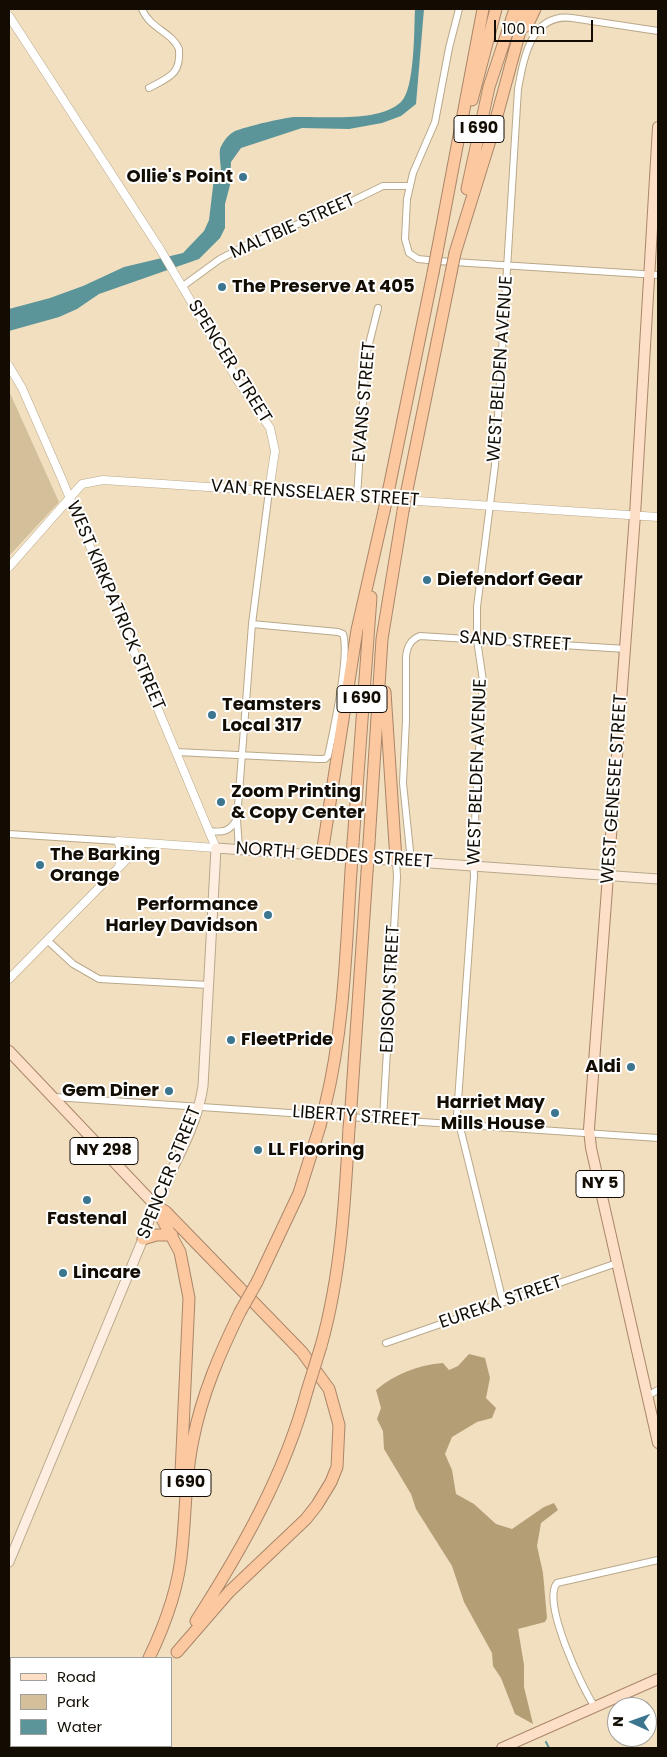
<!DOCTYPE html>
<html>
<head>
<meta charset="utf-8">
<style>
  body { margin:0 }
  #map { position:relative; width:667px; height:1757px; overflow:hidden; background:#f1dfc0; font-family:Poppins,sans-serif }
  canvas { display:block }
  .frame { position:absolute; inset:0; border:10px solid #120c03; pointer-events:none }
  .legend { position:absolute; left:10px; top:1657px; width:162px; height:90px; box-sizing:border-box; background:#fff; border:1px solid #a09e9a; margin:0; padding:6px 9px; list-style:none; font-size:15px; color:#120c03 }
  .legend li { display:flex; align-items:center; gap:10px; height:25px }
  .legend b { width:25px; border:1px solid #a09e9a }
  .north { position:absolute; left:607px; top:1697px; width:50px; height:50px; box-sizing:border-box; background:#fff; border:1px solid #a09e9a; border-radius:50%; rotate:272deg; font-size:14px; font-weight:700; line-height:20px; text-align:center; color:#120c03 }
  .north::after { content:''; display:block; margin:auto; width:18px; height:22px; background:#3b758e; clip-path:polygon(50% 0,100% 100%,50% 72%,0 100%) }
  .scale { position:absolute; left:494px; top:20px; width:99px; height:22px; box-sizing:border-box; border:2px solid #120c03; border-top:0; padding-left:6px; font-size:15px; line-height:18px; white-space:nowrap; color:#120c03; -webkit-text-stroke:4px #fff; paint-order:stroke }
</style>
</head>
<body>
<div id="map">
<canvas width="667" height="1757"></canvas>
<div class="frame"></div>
<ul class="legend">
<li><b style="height:6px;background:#fddec6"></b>Road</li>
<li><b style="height:14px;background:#d4bf9b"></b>Park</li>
<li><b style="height:14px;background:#5b959a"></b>Water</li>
</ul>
<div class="north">N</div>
<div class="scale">100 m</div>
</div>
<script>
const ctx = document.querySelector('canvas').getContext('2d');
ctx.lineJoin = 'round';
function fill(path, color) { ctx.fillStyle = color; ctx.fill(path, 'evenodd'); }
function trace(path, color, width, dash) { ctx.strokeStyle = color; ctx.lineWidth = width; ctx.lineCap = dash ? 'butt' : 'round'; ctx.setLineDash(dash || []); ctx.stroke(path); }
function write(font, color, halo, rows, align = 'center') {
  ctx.font = font + ' Poppins,sans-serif'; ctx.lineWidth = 4; ctx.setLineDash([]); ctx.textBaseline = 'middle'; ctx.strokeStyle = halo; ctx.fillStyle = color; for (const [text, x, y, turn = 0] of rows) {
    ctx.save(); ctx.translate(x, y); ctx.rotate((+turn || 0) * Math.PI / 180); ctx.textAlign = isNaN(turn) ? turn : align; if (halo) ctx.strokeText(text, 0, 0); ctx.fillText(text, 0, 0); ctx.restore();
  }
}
const green = new Path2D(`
  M9 391 59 502 10 555 9 554Z`);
const forest = new Path2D(`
  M469 1354 485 1358 490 1378 486 1398 496 1408 492 1418 477 1422 452 1437 445 1454 452 1470 456 1494 474 1504 496 1524 512 1529 544 1507 554 1503 558 1510 541 1523 537 1546 543 1573 547 1618 545 1622 518 1629 524 1665V1687L533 1724 515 1714 501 1678 493 1666 492 1653 464 1602 452 1566 416 1509 411 1494 384 1449 383 1431 377 1419 381 1408 376 1390C395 1374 418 1365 443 1363L449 1370 458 1366Z`);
const water = new Path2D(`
  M415 9H424L416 104 401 116 382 123 349 129 302 128 241 148 231 162 230 185 225 204V228L220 238 199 259 99 294 77 309 59 317 9 331V309L50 298 83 286 124 267 183 253 204 231 209 220 214 178 221 172C221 165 219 156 220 149 223 141 230 132 238 130 249 126 282 118 294 117 322 116 379 123 401 102 415 89 414 28 415 9Z`);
const stream = new Path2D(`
  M546 1742 549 1748`);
const minor = new Path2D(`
  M142 9C150 29 172 32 179 49 181 75 169 77 149 88
  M459 9 449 48 435 122 413 173 407 199 405 239 409 253 418 259 438 261 658 275
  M183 286 220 259 247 245 344 205 383 186H409
  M357 497 366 356 378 308
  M177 752 318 759H325L328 756C333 733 350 654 343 634L338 632 252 624
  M210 831C224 833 230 831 237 819
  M9 834 118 841
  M239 850 237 819 252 624 269 491
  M411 861 403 783 406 720V657C407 647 410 640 420 636L626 649
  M47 940 73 964 99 979 209 985
  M54 1097 658 1138
  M383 1119 397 877 396 860
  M503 1302 457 1115 474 876 473 856 483 681 477 640V607L495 465 518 89C524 57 531 13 572 18L658 31
  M386 1343 617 1263
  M647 1396 658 1390
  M595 1707C582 1688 541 1601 557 1583L658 1560`);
const tertiary = new Path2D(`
  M9 16 160 249 238 381 270 428 275 451 269 491
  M9 366 22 388 61 477 216 848 118 841 123 855 119 866
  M9 567 82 484 103 480 658 517
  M9 979 143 843`);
const secondary = new Path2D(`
  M9 1562 143 1239C147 1228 150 1215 156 1203 173 1165 197 1128 203 1086L216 848 658 879`);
const primary = new Path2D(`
  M658 127 635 515 589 1129 591 1148 658 1443
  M9 1051 155 1205
  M9 1684 11 1686
  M71 1746 74 1748
  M502 1748 658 1679`);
const motorway = new Path2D(`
  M527 26 535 9
  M472 100 496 9
  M467 189 489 87 515 9
  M437 252 483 9
  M455 253 492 134 526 9
  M389 488 433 273
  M407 490 451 273
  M385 692 396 860
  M353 843 371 597
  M369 843 382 639 403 511
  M322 854 357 630 384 511
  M325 1106C344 1030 346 950 351 871
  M351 1107 367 872
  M155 1205 166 1212 302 1352 329 1389 339 1425 337 1467 331 1482 317 1505 306 1519 229 1592 177 1652
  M155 1206 180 1252 189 1298 181 1473
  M143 1239 156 1235H172
  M257 1282 299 1193 320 1126
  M321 1346C341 1275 345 1201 349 1128
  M196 1621C242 1549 285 1474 307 1391
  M149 1658C165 1625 179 1586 182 1549 186 1512 185 1476 193 1440 202 1394 220 1353 240 1312
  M95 1748 96 1746
  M115 1748 117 1746`);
const motorwayBridge = new Path2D(`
  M433 273 437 252
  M451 273 455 253
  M384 511 389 488
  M403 511 407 490
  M351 871 353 843
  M367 872 369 843
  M320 1126 325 1106
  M349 1128 351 1107
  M240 1312 257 1282
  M307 1391 321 1346`);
const markers = [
  [243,177,5,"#3b758e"],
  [222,287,5,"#3b758e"],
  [427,580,5,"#3b758e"],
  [212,715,5,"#3b758e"],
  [221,802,5,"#3b758e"],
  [40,865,5,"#3b758e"],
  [268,915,5,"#3b758e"],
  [231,1040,5,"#3b758e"],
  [631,1067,5,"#3b758e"],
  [169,1091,5,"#3b758e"],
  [555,1113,5,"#3b758e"],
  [258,1150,5,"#3b758e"],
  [87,1200,5,"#3b758e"],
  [63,1273,5,"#3b758e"]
];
const shields = [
  [479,129,50],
  [362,699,50],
  [104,1151,68],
  [600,1184,48],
  [186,1483,50]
];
const shieldNames = [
  ["I 690",479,129],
  ["I 690",362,699],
  ["NY 298",104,1151],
  ["NY 5",600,1184],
  ["I 690",186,1483]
];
const poiNames = [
  ["Ollie's Point",233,177,"right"],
  ["The Preserve At 405",232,287],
  ["Diefendorf Gear",437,580],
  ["Teamsters",222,705],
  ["Local 317",222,726],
  ["Zoom Printing",231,792],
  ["& Copy Center",231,813],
  ["The Barking",50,855],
  ["Orange",50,876],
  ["Performance",258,905,"right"],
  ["Harley Davidson",258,926,"right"],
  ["FleetPride",241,1040],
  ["Aldi",621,1067,"right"],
  ["Gem Diner",159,1091,"right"],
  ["Harriet May",545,1103,"right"],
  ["Mills House",545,1124,"right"],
  ["LL Flooring",268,1150],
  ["Fastenal",87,1219,"center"],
  ["Lincare",73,1273]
];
const streetNames = [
  ["MALTBIE STREET",293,227,-24],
  ["SPENCER STREET",229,362,58],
  ["WEST BELDEN AVENUE",501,369,-86],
  ["EVANS STREET",365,402,-85],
  ["VAN RENSSELAER STREET",315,494,4],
  ["WEST KIRKPATRICK STREET",115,606,67],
  ["SAND STREET",515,642,4],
  ["WEST BELDEN AVENUE",478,772,-88],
  ["WEST GENESEE STREET",615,789,-86],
  ["NORTH GEDDES STREET",334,856,4],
  ["EDISON STREET",391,989,-87],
  ["LIBERTY STREET",356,1117,4],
  ["SPENCER STREET",170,1173,-68],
  ["EUREKA STREET",501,1303,-19]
];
fill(green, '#d4bf9b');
fill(forest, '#b49e76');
fill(water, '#5b959a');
trace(stream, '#5b959a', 2);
trace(minor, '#b9a88a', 8);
trace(tertiary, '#b9a88a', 9);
trace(secondary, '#b9a88a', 11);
trace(primary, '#aa8669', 12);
trace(motorway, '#aa8669', 13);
trace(minor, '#fff', 6);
trace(tertiary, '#fff', 8);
trace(secondary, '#feeee2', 9);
trace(primary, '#fddec6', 10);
trace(motorway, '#fcc8a0', 11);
trace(motorwayBridge, '#aa8669', 13, []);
trace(motorwayBridge, '#fcc8a0', 11);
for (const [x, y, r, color] of markers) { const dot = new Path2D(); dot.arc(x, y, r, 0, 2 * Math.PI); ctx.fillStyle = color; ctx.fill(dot); trace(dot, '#fff', 2); }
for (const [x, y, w] of shields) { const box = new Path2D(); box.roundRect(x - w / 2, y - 13.5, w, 27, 4); ctx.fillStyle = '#fff'; ctx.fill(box); trace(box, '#120c03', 1); }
write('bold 16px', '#120c03', null, shieldNames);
write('bold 18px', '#120c03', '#fff', poiNames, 'left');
write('18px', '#120c03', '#fff', streetNames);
</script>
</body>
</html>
